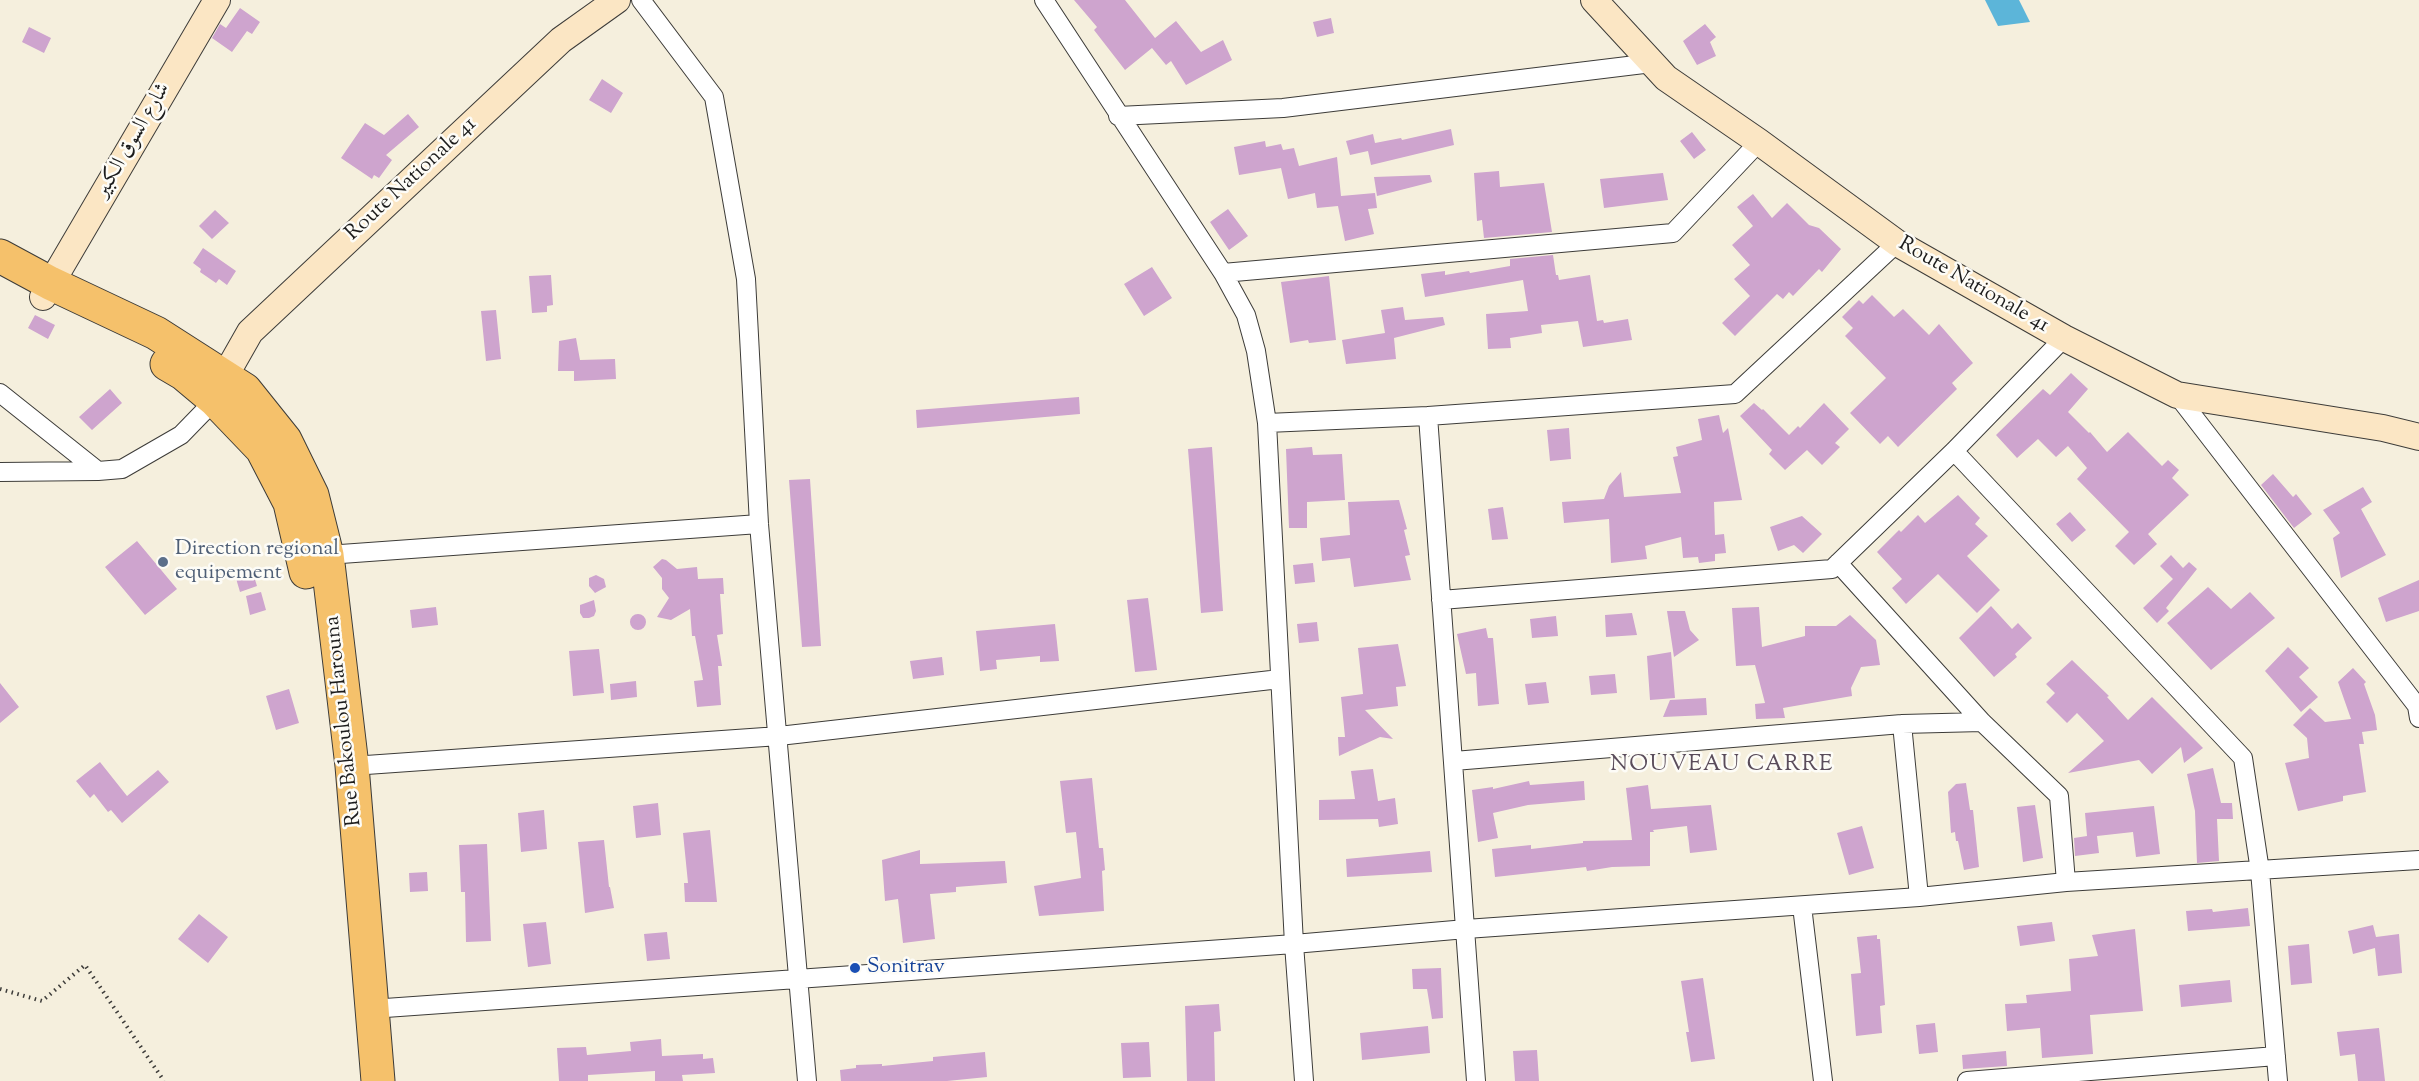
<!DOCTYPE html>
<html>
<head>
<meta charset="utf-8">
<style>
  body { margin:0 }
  canvas { display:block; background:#f5efdd }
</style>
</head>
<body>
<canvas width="2419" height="1081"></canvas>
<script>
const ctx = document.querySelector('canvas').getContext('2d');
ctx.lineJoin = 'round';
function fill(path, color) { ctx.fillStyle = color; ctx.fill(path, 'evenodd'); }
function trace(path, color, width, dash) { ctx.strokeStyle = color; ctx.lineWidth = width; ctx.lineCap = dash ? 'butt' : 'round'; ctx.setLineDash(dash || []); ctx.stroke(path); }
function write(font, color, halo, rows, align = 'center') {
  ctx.font = font + ' "Sorts Mill Goudy",Amiri,serif'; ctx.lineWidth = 5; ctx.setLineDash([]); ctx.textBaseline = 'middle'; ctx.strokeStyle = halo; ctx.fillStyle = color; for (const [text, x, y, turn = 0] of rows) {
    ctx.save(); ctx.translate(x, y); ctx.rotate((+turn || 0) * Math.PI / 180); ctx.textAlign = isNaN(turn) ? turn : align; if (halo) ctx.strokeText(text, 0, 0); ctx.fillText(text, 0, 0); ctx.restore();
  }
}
const water = new Path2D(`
  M1985 0H2019L2030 22 1998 26Z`);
const building = new Path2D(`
  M1074 0H1125L1155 38 1176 21 1201 52 1223 40 1232 60 1186 85 1171 61 1166 65 1152 48 1125 70 1094 30 1097 27Z
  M240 8 260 22 252 34 247 31 232 52 212 38 220 24 226 28Z
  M1331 18 1334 33 1317 37 1313 22Z
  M1705 24 1716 37 1710 42 1716 56 1697 65 1683 41Z
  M29 27 51 38 44 53 22 42Z
  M602 79 623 93 611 113 589 100Z
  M408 114 419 127 386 155 392 160 379 178 374 175 372 179 341 158 365 123 384 135Z
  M1451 129 1454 145 1371 165 1368 151 1350 155 1346 141 1373 134 1375 143 1401 138 1402 140Z
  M1692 132 1706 150 1694 159 1680 141Z
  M1265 141 1266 147 1281 144 1283 150 1294 148 1299 166 1337 157 1341 196 1375 193 1377 208 1368 209 1374 234 1345 241 1338 206 1317 208 1315 193 1288 199 1281 168 1239 175 1234 147Z
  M1499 171 1500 187 1544 183 1552 232 1484 238 1482 220 1477 221 1474 173Z
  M1663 173 1668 200 1604 208 1600 179Z
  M1430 175 1432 182 1377 196 1374 177Z
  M1753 194 1772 218 1787 203 1809 225 1819 228 1841 249 1822 272 1819 269 1793 296 1789 292 1783 299 1777 294 1735 336 1722 323 1750 296 1734 279 1750 265 1732 245 1753 226 1737 207Z
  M1228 209 1248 236 1229 250 1210 222Z
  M215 210 229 223 212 239 199 226Z
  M203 248 236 271 227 285 219 279 216 283 200 272 201 269 193 263Z
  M1553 255 1556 275H1558L1559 280 1590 275 1597 321 1603 320 1604 323 1628 319 1632 340 1583 347 1578 321 1541 325 1542 333 1510 338 1511 348 1488 349 1486 314 1528 311 1523 280 1425 297 1421 274 1445 271V275L1469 271 1470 273 1510 266V259Z
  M1152 267 1172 298 1144 316 1124 284Z
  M551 275 553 305 547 306V312L532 313 529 276Z
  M1329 276 1336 340 1309 343 1308 340 1290 343 1281 282Z
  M1872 295 1894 317 1903 309 1929 335 1939 324 1973 363 1952 383 1957 389 1898 447 1888 436 1880 444 1850 413 1886 378 1845 336 1853 328 1842 317 1859 300 1863 304Z
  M1403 307 1405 320 1443 317 1445 325 1394 338 1396 359 1346 364 1342 340 1385 333 1381 310Z
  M496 310 501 359 486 361 481 311Z
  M35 315 55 325 48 339 28 328Z
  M576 338 580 360 615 359 616 379 574 381V371H558L559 341Z
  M2071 373 2088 389 2068 412 2089 433 2090 432 2107 452 2128 432 2162 466 2168 460 2179 470 2172 478 2189 495 2148 534 2157 544 2134 565 2115 546 2129 532 2077 479 2087 468 2068 446 2056 457 2038 439 2017 458 1996 435 2043 389 2050 395Z
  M110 389 122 403 92 430 79 417Z
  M1079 397 1080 414 917 428 916 410Z
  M1754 403 1762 410 1763 409 1789 435 1798 426 1800 428 1824 403 1849 429 1835 443 1840 447 1822 465 1807 450 1785 470 1769 454 1772 450 1740 416Z
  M1719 415 1723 433 1728 428 1742 500 1714 502 1715 535 1724 534 1726 553 1715 554V561L1699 563 1698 557 1683 558 1681 537 1645 546 1647 559 1611 563 1609 519 1564 523 1562 502 1604 499 1609 486 1621 472 1624 497 1681 493 1673 457 1678 456 1676 447 1702 440 1698 419Z
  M1569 428 1571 459 1550 461 1547 430Z
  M1212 447 1223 611 1201 613 1188 449Z
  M1312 447 1313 455 1342 454 1345 500 1307 502V528H1289L1286 449Z
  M2273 474 2293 497 2296 494 2312 514 2294 528 2261 485Z
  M810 479 821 646 802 647 789 480Z
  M2363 487 2372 502 2361 509 2386 555 2341 578 2333 538 2340 533 2323 510Z
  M1958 495 1980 518 1975 524 1988 536 1967 556 2000 590 1977 613 1938 574 1906 604 1892 588 1902 579 1877 552 1899 530 1901 532 1918 515 1925 523Z
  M1399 500 1407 529 1404 530 1410 555 1405 556 1411 580 1354 587 1350 558 1322 561 1320 538 1350 535 1348 502Z
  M1503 507 1508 539 1492 540 1488 509Z
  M2070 512 2086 530 2072 542 2056 524Z
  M1802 516 1822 534 1803 553 1794 545 1778 551 1770 527Z
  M137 541 177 589 145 615 105 567Z
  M2171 555 2183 568 2189 562 2197 569 2166 608 2169 611 2157 623 2143 608 2173 579 2160 566Z
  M662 559 666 560 677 569 697 567 698 579 723 578 724 594H720L723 634 717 635 722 666H718L721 705 697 707 694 681 703 680 695 636H692L690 609 671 620 657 617 669 598 662 589V578L653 567Z
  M1313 563 1315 582 1295 584 1293 565Z
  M252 570 257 586 240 592 235 575Z
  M596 575 604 579 606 587 595 593 589 586V578Z
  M2419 580V611L2386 622 2378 598Z
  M2208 587 2231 609 2250 592 2275 618 2211 670 2167 623Z
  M261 592 266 610 250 615 246 596Z
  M1148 598 1157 670 1135 672 1127 600Z
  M594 600 596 611 594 616 589 618H583L580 613V605Z
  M1991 606 2012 629 2018 623 2032 638 2015 654 2017 657 1994 677 1959 638Z
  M436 607 438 625 412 628 410 610Z
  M1759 607 1762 647 1805 636V626H1836L1850 615 1876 640 1880 665 1861 667 1851 688 1852 696 1783 708 1785 718 1756 719 1755 704 1765 703 1755 665 1736 666 1732 608Z
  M1667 611H1685L1690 630 1699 640 1674 657Z
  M1632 613 1637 635 1606 637 1605 615Z
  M630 622a8 8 0 1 1 16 0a8 8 0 1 1-16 0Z
  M1556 616 1558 636 1532 638 1530 619Z
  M1317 622 1319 641 1299 643 1297 624Z
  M1055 624 1059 661 1040 662V656L996 660 997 669 980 671 976 631Z
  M1486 628 1488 638H1493L1499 704 1478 706 1476 673 1466 674 1457 634Z
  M1398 644 1406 686 1396 687 1398 706 1365 710 1393 739 1380 737 1339 756 1338 737H1345L1341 697 1363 694 1358 648Z
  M2288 647 2309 668 2299 677 2318 697 2301 712 2265 671Z
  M599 649 604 693 573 696 569 651Z
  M1671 652 1675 698 1650 700 1647 656Z
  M942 657 944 675 913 679 910 661Z
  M2072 660 2109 696 2107 697 2128 720 2152 697 2203 748 2184 763 2181 747 2152 774 2139 760 2068 773 2104 741 2077 713 2067 723 2046 702 2055 693 2046 684Z
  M2353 668 2366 682 2364 684 2375 715 2377 730 2362 732 2364 744H2359L2366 792 2343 796V801L2298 811 2285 763 2309 758 2307 738 2293 725 2310 708 2325 722 2351 719 2338 682Z
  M1615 674 1617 693 1591 695 1589 676Z
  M636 681 637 697 611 700 610 684Z
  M1546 682 1549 703 1528 705 1525 684Z
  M0 683 19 707 0 723Z
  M289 689 299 723 276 730 266 696Z
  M1706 698 1707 715 1663 717 1670 700Z
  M100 762 127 796 158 770 169 782 122 823 111 810 108 812 94 794 90 798 76 781Z
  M2213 768 2221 803H2232L2233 819H2217L2219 861 2197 863 2195 811 2187 774Z
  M1373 769 1378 801 1395 798 1398 824 1379 827 1378 819 1319 820V800L1355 799 1351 771Z
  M1092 778 1099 848H1103L1105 870 1102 871 1104 911 1039 916 1034 886 1081 878 1076 832 1066 833 1060 781Z
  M1529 781 1530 785 1584 781 1585 800 1528 805 1493 813 1498 838 1478 842 1472 790 1493 787V789Z
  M1966 783 1970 810H1973L1979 867 1964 870 1958 841H1956L1955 832 1951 833 1948 792 1956 784Z
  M1648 785 1651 809 1711 805 1717 850 1690 853 1687 826 1653 830 1654 832H1650V866L1612 867 1587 871 1586 867 1495 877 1492 849 1531 845V849L1583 843V841L1632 840 1626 788Z
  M658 803 661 835 636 838 633 806Z
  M2035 805 2043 858 2023 862 2017 807Z
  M2154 806 2160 854 2136 857 2133 832 2097 836 2099 853 2075 856 2074 838 2087 836 2085 813Z
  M544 810 547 849 521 852 518 813Z
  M1862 826 1874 868 1849 875 1837 833Z
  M710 830 717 902H685L684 883H688L683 833Z
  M604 840 609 887H610L614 908 585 913 578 842Z
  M487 844 491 941 466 942 465 892H461L459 845Z
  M920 850V864L1005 861 1007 883 956 887V892L930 894 935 939 903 943 898 899 885 901 882 860Z
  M1430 851 1432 872 1347 877 1346 859Z
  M427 872 428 891 410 892 409 873Z
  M2248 908 2250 926 2188 931 2186 911 2212 909 2213 912Z
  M199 914 228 937 208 963 178 939Z
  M546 922 551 964 528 967 523 924Z
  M2052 922 2055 941 2020 946 2017 926Z
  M2373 925 2376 937 2399 934 2402 973 2378 976 2375 948 2353 954 2348 931Z
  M2135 929 2143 1011 2090 1015 2093 1054 2042 1058 2040 1028 2007 1031 2005 1004 2027 1003 2026 995 2071 991 2069 959 2098 956 2092 935Z
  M667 932 670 959 647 961 644 934Z
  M1877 935V939H1880L1885 1005 1880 1006 1882 1033 1856 1036 1851 974 1861 973 1857 937Z
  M2309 944 2312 983 2291 985 2288 946Z
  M1441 968 1443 1018 1432 1019 1427 989H1413L1412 969Z
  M1703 978 1715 1059 1691 1062 1686 1032H1689L1681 981Z
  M2230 980 2232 1002 2181 1007 2179 985Z
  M1219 1004 1221 1031 1214 1032 1215 1081H1187L1185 1006Z
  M1935 1023 1938 1052 1919 1054 1916 1025Z
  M1428 1026 1430 1053 1362 1060 1360 1033Z
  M2379 1028 2385 1081H2358L2355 1054 2340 1056 2337 1032Z
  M661 1039 662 1056 703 1054V1059L713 1058 715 1073 682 1075 683 1081H655V1071L588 1075V1081H559L557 1048 586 1047 587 1055 631 1051 630 1042Z
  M1149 1042 1151 1077 1123 1078 1121 1043Z
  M1537 1050 1539 1081H1515L1513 1051Z
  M2006 1051 2007 1066 1963 1069 1962 1055Z
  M985 1052 987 1077 947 1081H841L840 1070 856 1068V1065L882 1064V1066L933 1061V1057Z`);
const path = new Path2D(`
  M0 989 42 1001 85 965 164 1081`);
const street = new Path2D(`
  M641 0 714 97 746 279 759 524 807 1081
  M1044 0 1223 273 1246 315 1256 351 1267 423 1294 944 1304 1081
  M1118 116 1283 108 1652 63
  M1223 273 1673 233 1759 142
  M0 393 98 471
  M2177 395 2417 706 2419 718
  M1428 416 1476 1081
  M1267 423 1428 416 1735 394 1897 243
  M1954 451 2243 758 2260 871 2278 1081
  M0 472 98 471 122 469 181 435 215 400
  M327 555 759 524
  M1838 563 1982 722 2059 796 2066 882
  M1441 600 1832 569 1954 451 2064 338
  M1902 724 1919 897
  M1454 761 1902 724 1982 722
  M352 766 779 736 1280 679
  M1802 906 1823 1081
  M371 1009 1294 944 1466 929 1919 897 2066 882 2419 860
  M1967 1081 2276 1056`);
const secondary = new Path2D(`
  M1594 0 1666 78 1759 142 1897 243 2064 338 2177 395 2383 428 2419 437
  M43 297 217 0
  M218 393 225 376 250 332 561 40 617 0`);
const highway = new Path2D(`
  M0 256 50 283 156 333 245 390 285 440 312 495 327 555 352 766 378 1081
  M167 364 184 374 215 400 262 449 290 503 306 572`);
const markers = [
  [163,562,6,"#5c6f8a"],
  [855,968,6,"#1a4fb4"]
];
const streetNames = [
  ["شارع السوق الكبير",134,141,-60],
  ["Route Nationale 41",412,180,-43],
  ["Route Nationale 41",1973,286,30],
  ["Rue Bakoulou Harouna",345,721,-96]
];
const serviceNames = [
  ["Direction regional",175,550],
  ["equipement",175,574]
];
const transitNames = [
  ["Sonitrav",867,968]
];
const neighbourhoodNames = [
  ["NOUVEAU CARRE",1722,766]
];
fill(water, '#5cb5d9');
fill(building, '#cea4ce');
trace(street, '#3d3c39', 20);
trace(secondary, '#3d3c39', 28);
trace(highway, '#3d3c39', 35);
trace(path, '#3d3c39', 4, [1.5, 4.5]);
trace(street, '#fff', 18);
trace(secondary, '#fbe6c4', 26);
trace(highway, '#f5c16b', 33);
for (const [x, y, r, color] of markers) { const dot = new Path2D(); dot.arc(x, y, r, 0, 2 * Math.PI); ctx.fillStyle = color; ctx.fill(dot); trace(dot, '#fdfcf7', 2); }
write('21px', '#1c1c1c', '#fdfcf7', streetNames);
write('21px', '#4e5e75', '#fdfcf7', serviceNames, 'left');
write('21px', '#164399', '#fdfcf7', transitNames, 'left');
ctx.letterSpacing = '1.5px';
write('22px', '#5a4c5a', '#fdfcf7', neighbourhoodNames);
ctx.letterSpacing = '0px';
</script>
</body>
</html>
